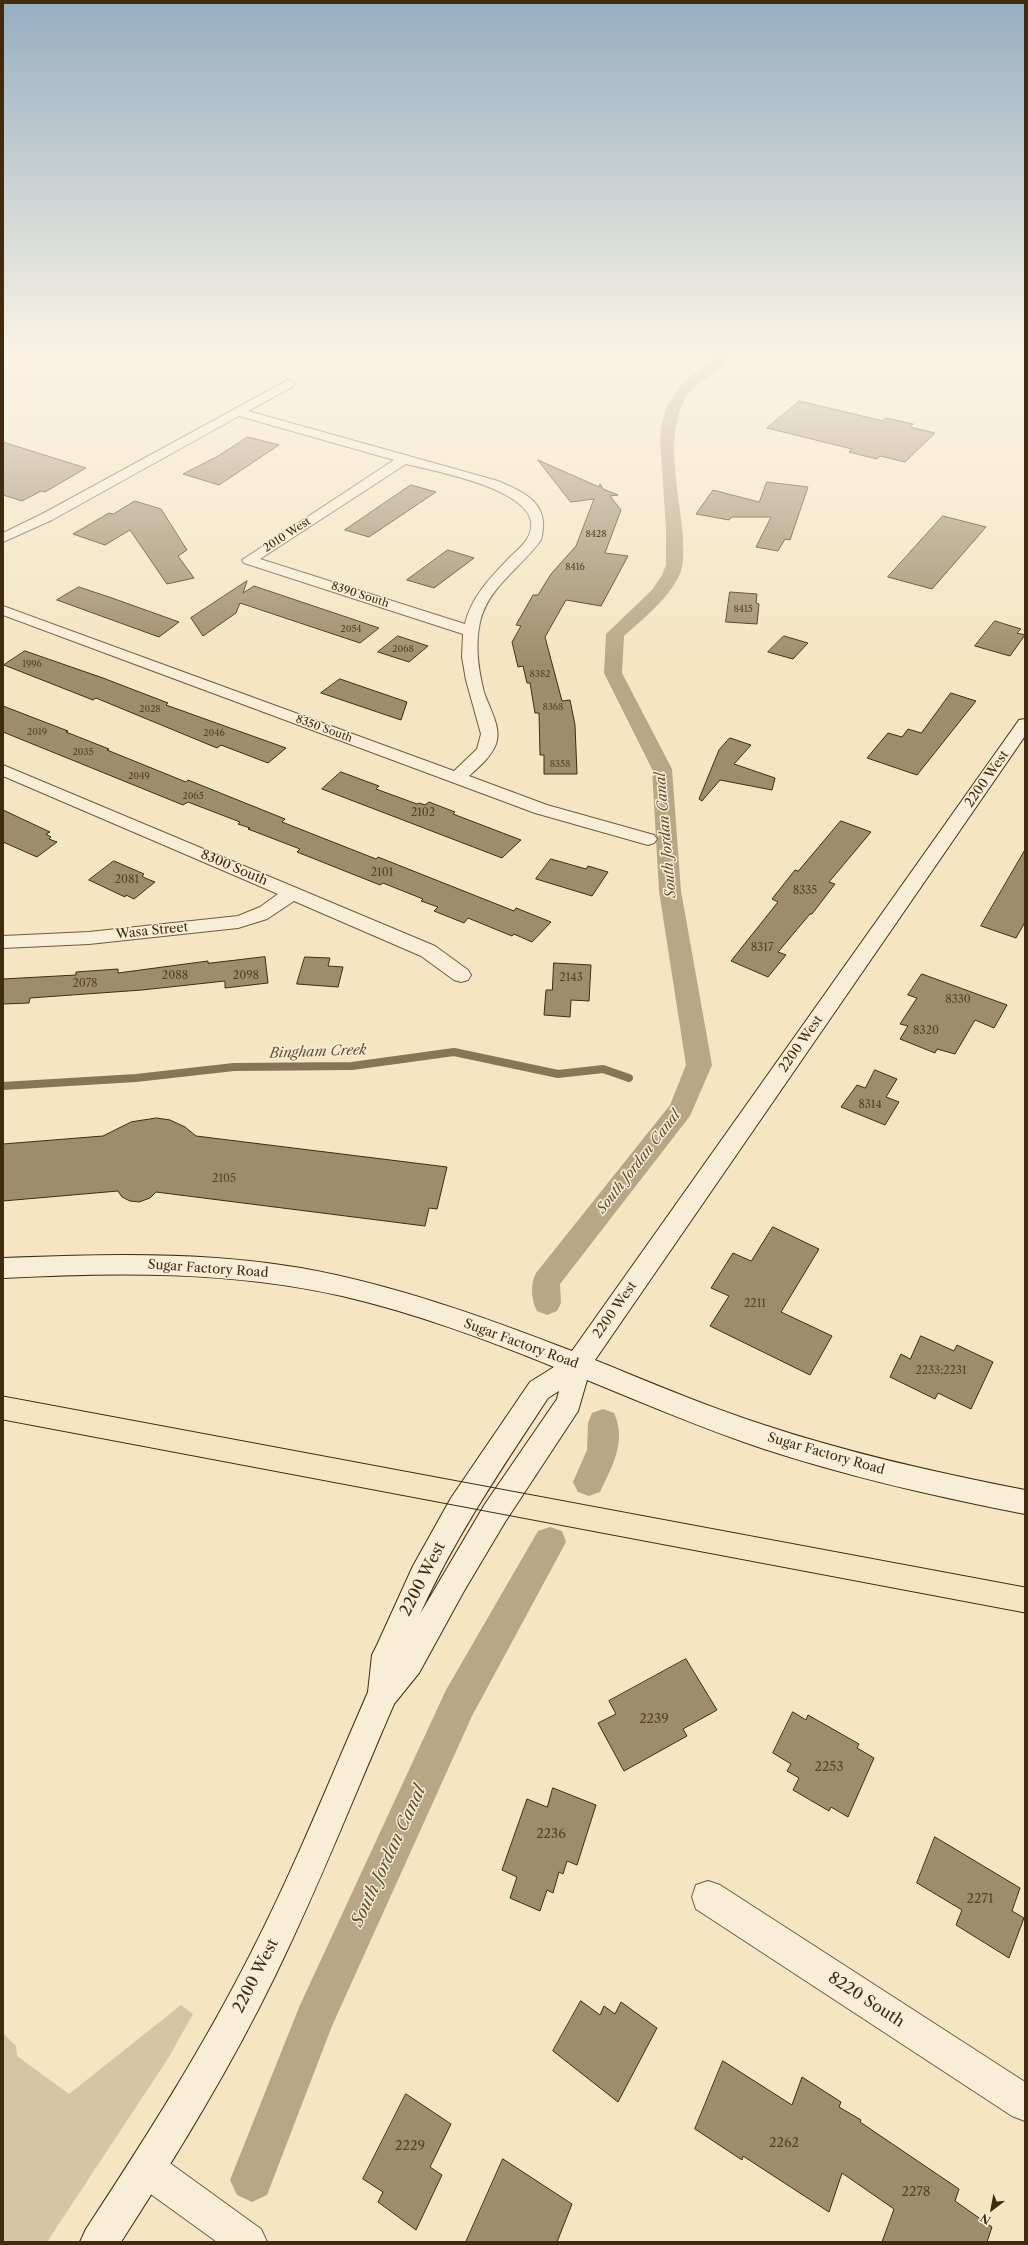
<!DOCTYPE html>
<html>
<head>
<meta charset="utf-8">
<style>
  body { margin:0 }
  #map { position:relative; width:1028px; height:2245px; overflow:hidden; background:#f5e5c3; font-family:"Libre Caslon Text",serif }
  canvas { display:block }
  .frame { position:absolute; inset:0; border:4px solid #412b10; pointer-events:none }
  .north { position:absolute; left:972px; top:2189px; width:40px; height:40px; -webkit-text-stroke:3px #f8eed8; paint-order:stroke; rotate:212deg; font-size:11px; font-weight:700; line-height:16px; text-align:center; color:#412b10 }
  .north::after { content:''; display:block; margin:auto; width:14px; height:18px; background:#412b10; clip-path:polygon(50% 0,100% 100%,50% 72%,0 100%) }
</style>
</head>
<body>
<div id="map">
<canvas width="1028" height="2245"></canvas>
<div class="frame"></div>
<div class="north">N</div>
</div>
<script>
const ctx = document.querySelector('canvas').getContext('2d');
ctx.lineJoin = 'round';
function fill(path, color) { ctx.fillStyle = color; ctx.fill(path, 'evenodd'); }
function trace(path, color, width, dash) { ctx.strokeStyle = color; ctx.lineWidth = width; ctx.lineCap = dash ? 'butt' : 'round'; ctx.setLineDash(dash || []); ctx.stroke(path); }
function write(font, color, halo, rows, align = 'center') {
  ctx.font = font + ' "Libre Caslon Text",serif'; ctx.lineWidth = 3; ctx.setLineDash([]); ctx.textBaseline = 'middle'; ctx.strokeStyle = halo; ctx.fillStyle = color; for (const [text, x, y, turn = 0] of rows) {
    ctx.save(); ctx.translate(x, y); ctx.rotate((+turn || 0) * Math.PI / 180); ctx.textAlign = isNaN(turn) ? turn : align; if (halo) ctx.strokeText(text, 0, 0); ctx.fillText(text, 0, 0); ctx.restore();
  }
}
const green = new Path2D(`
  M181 2005 193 2014 169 2057 47 2242H3V2033L16 2046 17 2056 69 2094Z`);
const stream = new Path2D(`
  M3 1086 136 1078 234 1067 352 1066 454 1052 558 1074 603 1069 629 1078`);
const canal = new Path2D(`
  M723 350H737V353C723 373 691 380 681 407 666 448 680 495 683 537 683 550 685 563 679 576 667 600 644 618 624 636L622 673 672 769 681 891 712 1065 690 1116 560 1284 561 1303 557 1311 547 1315 537 1311C531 1299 530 1285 536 1273L670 1105 686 1065 659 891 652 769 604 673 606 634 652 590 662 575 666 565V529L660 439 662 422 667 406 683 383Z
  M603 1409 614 1413C627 1441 612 1467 600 1492L589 1496 578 1492 573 1482 587 1450 588 1423 592 1413Z
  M550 1527 562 1531 566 1542 472 1716 332 2026 267 2195 252 2202 237 2195 230 2180 300 2005 446 1690 538 1531Z`);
const building = new Path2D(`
  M800 401 883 421 886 418 913 424 910 427 935 433 905 462 880 456 877 459 849 452 852 449 767 428Z
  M248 437 279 445 219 485 183 474 218 456Z
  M3 442 86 468 45 492 41 491 22 501 3 495Z
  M538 460 599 487 600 484 603 489 618 495 610 496 621 510 605 553 628 556 601 606 566 600 545 637 562 701 570 700 575 725 577 774H544V755H540L539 713H535L530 683H527L523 666 518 667 512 642 521 626 516 625 533 595H538L551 574 576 546 594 499 571 502Z
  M767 482 808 487 790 540 785 539 778 551 756 547 771 517H732L729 520 696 514 713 490 759 502Z
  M411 485 436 492 369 537 345 530Z
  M135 501 161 509 187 550 178 556 194 578 167 584 130 530 105 545 73 534 109 513 113 514Z
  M943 516 986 527 932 589 888 577Z
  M448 550 474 558 434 588 407 580Z
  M247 581 243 593 254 586 379 628 360 643 240 603 236 613 203 636 191 618Z
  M79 587 112 598 179 622 159 637 57 600Z
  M730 592 757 594 756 603 759 604 757 624 726 622Z
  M995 621 1021 629 1017 633 1025 635 1010 656 975 646Z
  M398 636 428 646 409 662 378 652Z
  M784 636 808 643 793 659 768 652Z
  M25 651 103 678 168 703 166 705 286 748 268 763 221 745 217 748 96 698 93 700 4 665Z
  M340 679 407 702 401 720 321 693Z
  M951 693 976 701 917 775 867 758 888 733 902 737 908 729 921 733Z
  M3 706 68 731 66 732 109 749 107 750 186 782 188 780 285 819 282 822 376 859 378 857 514 911 516 908 551 922 532 942 514 934 512 936 468 918 464 923 434 911 438 907 421 901 423 899 383 883 380 885 297 852 300 849 248 829 250 828 238 824 240 822 188 802 183 805 3 732Z
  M730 738 751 745 734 764 775 778 772 790 720 780 702 801 699 799 719 750Z
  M341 772 379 786 376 789 417 804 419 803 425 805 429 802 455 812 453 814 521 840 502 858 322 789Z
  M3 810 50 832 46 834 51 837 49 839 57 842 37 857 3 842Z
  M841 821 871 832 829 882 835 884 812 914H810L778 952 786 955 768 977 731 961 778 902 772 899 795 870 798 871Z
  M1025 850V922L1016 938 981 926Z
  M551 859 586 869 588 866 608 872 592 896 536 879Z
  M114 861 144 874 142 876 145 878 155 882 134 899 126 895 125 897 89 880Z
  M265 957 268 983 225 988V981L142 990 30 998 29 1003 3 1004V979L76 975V972L118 969V973L208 961V963Z
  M305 957 330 958 328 966 343 967 338 987 297 984Z
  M554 963 591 965 589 1001 571 1000 570 1017 544 1015 546 990H552Z
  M922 974 1007 1005 994 1028 975 1020 955 1054 937 1049 935 1053 900 1039 908 1026 900 1024 917 998 908 995Z
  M875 1070 897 1079 886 1097 899 1102 885 1125 841 1107 857 1085 865 1088Z
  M157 1118 170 1120 185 1127 196 1136 447 1167 437 1209 429 1208 425 1226 156 1192 150 1198 139 1202 130 1201 122 1197 118 1191 3 1201V1144L103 1136 131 1122Z
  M773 1227 819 1249 781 1312 832 1336 810 1375 710 1326 729 1296 711 1288 733 1253 751 1261Z
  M921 1336 954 1351 957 1345 993 1362 971 1409 938 1393 935 1399 890 1377 901 1354 910 1359Z
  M686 1659 717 1710 683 1729 687 1736 624 1771 598 1723 616 1714 609 1701Z
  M793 1712 806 1720 808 1715 859 1744 857 1748 874 1758 848 1817 831 1807 829 1811 793 1790 799 1778 787 1771 791 1764 773 1753Z
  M553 1788 596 1805 577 1865 567 1861 563 1874 559 1872 553 1893 547 1890 540 1911 510 1898 517 1877 502 1870 527 1799 547 1807Z
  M935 1837 1020 1888 1012 1911 1024 1918 1009 1958 956 1925 962 1910 917 1883Z
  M581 2001 600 2015 604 2006 615 2014 621 2002 657 2028 618 2102 553 2051Z
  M723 2061 792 2105 802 2077 841 2102 839 2107 861 2120 860 2122 959 2189 955 2201 992 2227 987 2242H882L894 2209 842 2173 829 2212 743 2156 742 2160 695 2129Z
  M406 2094 451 2124 430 2167 442 2175 416 2230 378 2202 383 2192 363 2179Z
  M503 2159 572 2204 557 2242H466Z`);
const street = new Path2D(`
  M288 380 292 381 294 384 292 387 248 411 498 481C526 493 551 504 541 540 521 568 488 587 480 622 475 645 478 669 484 692 489 708 502 727 496 744 491 757 479 767 469 776L547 805 654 835 657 839 654 843 648 845 535 813 3 615V606L454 771 477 749 481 734 466 680 462 657 463 634 244 563 242 560 394 460 239 416 52 520 3 542V533L42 514ZM406 464C433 471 556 492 527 539 523 546 515 552 510 557 491 577 471 597 465 624L260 559Z
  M3 765 435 946 468 970 471 975 468 980 461 982 454 980 421 956 294 901 267 919 238 928 89 944 3 948V936L89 932 238 916 260 907 278 894 3 776Z
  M708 1881 720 1885 1025 2082V2121L1012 2116 696 1909 692 1897 696 1885Z
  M147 2151 160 2156 261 2229 267 2242H217L134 2182 129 2169 134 2156Z`);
const secondary = new Path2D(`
  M1025 719V736L595 1360C651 1383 706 1406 764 1425 849 1453 937 1473 1025 1490V1514C937 1497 850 1477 764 1449 704 1429 645 1404 587 1380L578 1411 505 1522 464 1591 419 1673 394 1704C355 1794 319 1886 276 1974 231 2067 177 2155 121 2242H80L86 2229C145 2139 203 2048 252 1951 295 1867 330 1779 368 1692L372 1655 377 1645 413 1566 451 1498 530 1382 554 1367C485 1339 415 1313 342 1296 231 1271 116 1272 3 1278V1258C102 1254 203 1251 301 1268 395 1285 484 1317 572 1351L1019 720ZM559 1391 557 1399 485 1504 420 1614C455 1537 502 1468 548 1398Z`);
const tram = new Path2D(`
  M3 1396 1025 1587
  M3 1420 1025 1613`);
const farNumbernames = [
  ["8428",596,534],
  ["8416",575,567],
  ["8415",743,609],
  ["2054",351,629],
  ["2068",403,649],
  ["1996",32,664],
  ["8382",540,674],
  ["8368",553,707],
  ["2028",150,709],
  ["2019",37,732],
  ["2046",214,733],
  ["2035",83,752],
  ["8358",560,764],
  ["2049",139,776],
  ["2065",193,796]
];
const farStreetnames = [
  ["2010 West",287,535,-33],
  ["8390 South",360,595,18],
  ["8350 South",324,729,20]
];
const numberNames = [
  ["2102",423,813],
  ["2101",382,873],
  ["2081",127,880],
  ["8335",805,891],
  ["8317",762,948],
  ["2088",175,976],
  ["2098",246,976],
  ["2143",571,978],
  ["2078",85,984],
  ["8330",958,1000],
  ["8320",926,1031],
  ["8314",870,1105],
  ["2105",224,1179],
  ["2211",755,1304],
  ["2233;2231",941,1371]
];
const streetNames = [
  ["2200 West",987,779,-55],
  ["8300 South",234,868,23],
  ["Wasa Street",152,931,-6],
  ["2200 West",801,1044,-55],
  ["Sugar Factory Road",208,1269,4],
  ["2200 West",615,1310,-55],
  ["Sugar Factory Road",521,1344,20],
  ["Sugar Factory Road",826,1454,16]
];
const nearNumbernames = [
  ["2239",654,1719],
  ["2253",829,1767],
  ["2236",551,1834],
  ["2271",980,1899],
  ["2262",784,2143],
  ["2229",410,2146],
  ["2278",916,2192]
];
const waterNames = [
  ["South Jordan Canal",666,835,-95],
  ["Bingham Creek",318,1052,-2],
  ["South Jordan Canal",639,1162,-52]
];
const nearStreetnames = [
  ["2200 West",423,1579,-63],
  ["2200 West",256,1976,-63],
  ["8220 South",866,2000,33]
];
const nearWaternames = [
  ["South Jordan Canal",389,1856,-65]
];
fill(green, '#d6c5a5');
trace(stream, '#887557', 8);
fill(canal, '#b8a686');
fill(building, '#9f8c6d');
trace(building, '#412b10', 1);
trace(street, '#6e5a3d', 2);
trace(secondary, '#412b10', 2);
fill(street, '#f8eed8');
fill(secondary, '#f8eed8');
trace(tram, '#412b10', 1);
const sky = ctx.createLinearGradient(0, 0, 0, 665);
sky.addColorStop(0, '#95aec1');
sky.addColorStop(0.53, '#faf3e4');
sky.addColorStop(1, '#faf3e400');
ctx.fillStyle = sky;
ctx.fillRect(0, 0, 1028, 665);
write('9px', '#584327', null, farNumbernames);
write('11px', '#412b10', '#f8eed8', farStreetnames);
write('11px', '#584327', null, numberNames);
write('13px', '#412b10', '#f8eed8', streetNames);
write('13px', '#584327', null, nearNumbernames);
write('italic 14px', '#655033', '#f8eed8', waterNames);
write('16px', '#412b10', '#f8eed8', nearStreetnames);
write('italic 17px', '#655033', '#f8eed8', nearWaternames);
</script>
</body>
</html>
